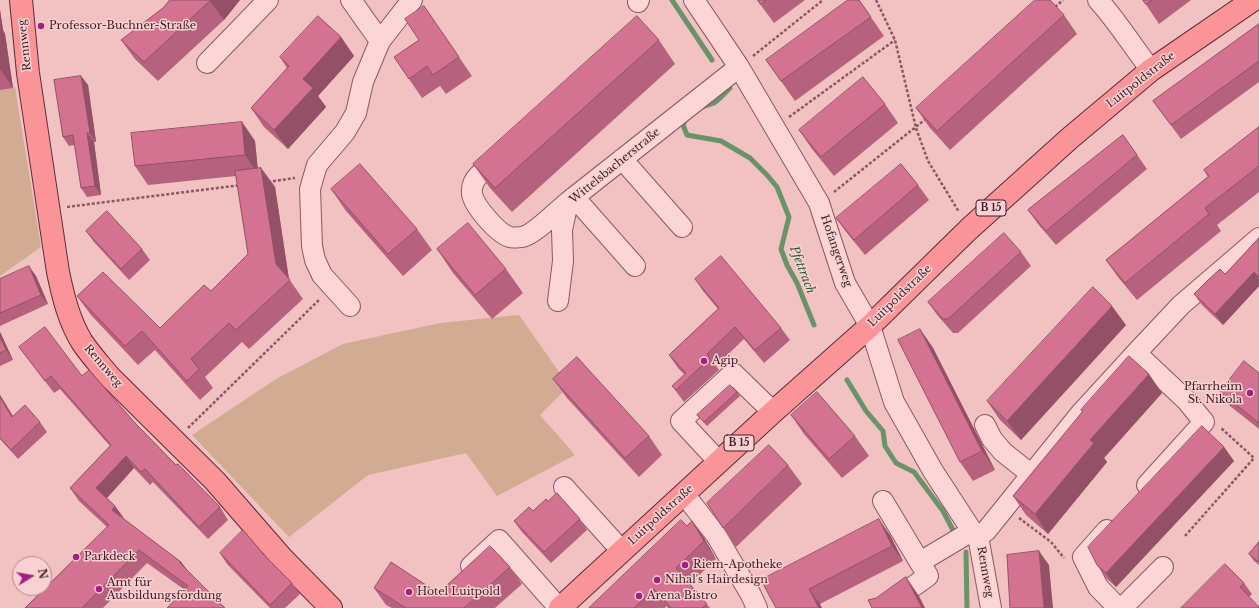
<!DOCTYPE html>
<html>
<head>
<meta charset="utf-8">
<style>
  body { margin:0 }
  #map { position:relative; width:1259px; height:608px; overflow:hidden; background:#f2c1c2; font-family:"Libre Baskerville",serif }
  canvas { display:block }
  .north { position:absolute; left:12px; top:556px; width:40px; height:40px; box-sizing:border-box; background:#f9d1d2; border:1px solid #ad898c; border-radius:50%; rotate:79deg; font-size:11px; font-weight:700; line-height:16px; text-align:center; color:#3c1c24 }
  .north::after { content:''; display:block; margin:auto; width:14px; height:18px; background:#a32082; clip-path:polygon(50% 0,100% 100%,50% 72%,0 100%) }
</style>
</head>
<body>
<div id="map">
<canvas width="1259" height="608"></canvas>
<div class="north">N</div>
</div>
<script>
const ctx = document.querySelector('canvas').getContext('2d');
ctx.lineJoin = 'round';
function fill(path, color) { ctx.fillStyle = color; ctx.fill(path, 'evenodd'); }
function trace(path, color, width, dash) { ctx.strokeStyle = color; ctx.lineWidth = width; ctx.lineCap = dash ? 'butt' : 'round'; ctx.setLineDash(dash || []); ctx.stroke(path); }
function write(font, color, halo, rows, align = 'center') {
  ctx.font = font + ' "Libre Baskerville",serif'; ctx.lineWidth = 3; ctx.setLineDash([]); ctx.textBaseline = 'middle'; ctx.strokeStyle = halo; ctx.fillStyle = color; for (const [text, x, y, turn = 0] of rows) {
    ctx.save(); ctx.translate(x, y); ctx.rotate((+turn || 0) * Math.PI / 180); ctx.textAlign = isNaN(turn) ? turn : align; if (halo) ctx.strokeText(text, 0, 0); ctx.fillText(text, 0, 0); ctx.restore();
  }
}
const green = new Path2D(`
  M15 87 41 247 0 276V90Z
  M519 315 569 386 540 415 575 455 497 496 466 453 368 475 289 537 192 435 276 379 343 344 440 323Z`);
const stream = new Path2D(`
  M672 0 712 60
  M702 107 714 103 720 98 730 88
  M686 118 683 125 687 135 721 141 750 158 767 175 777 187 789 217 781 249 787 265 797 283 814 325
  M847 380 866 411 883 431 885 446 896 463 914 472 943 511 954 532
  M966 552 967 608`);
const path = new Path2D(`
  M876 0 895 40 916 128 928 161 959 212
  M1055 7 1063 0
  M753 56 823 0
  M789 117 895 40
  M268 182 295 178
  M834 192 927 118
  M67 207 241 185
  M188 428 320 299
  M1019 518 1051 542 1064 558
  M1185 536 1254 458 1221 428`);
const minor = new Path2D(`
  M351 0 380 41
  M694 0 739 67 819 203 845 283 870 326 894 402 933 471 972 531 978 536
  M1098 0C1118 22 1133 47 1151 70
  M638 2 639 0
  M207 63 268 0
  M622 159 682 227
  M479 175C474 180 471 186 472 194 474 206 498 234 510 237 513 238 519 237 522 237 534 235 558 210 568 202
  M574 197 635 266
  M558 301 563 261 562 230 568 202 739 67
  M350 306 322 275 315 260 312 246 310 189 317 165 345 132 356 113 363 82 380 41 412 0
  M1136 353 1187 401 1204 422 1147 485
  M985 425 992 439 1003 452 1032 475
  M719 462 681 421 733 373 773 412
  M564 487 621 550
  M684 494 716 535 751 595 757 608
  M1107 530 1083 557 1098 587 1118 608
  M978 536 986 531 1081 413 1136 353 1181 305 1259 238
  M978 536 991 608
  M920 562 972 531
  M471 566 499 540 559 608
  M883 608 928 576 883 501
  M1122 608 1163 567`);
const major = new Path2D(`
  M21 0 28 73 58 272C63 296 69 321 82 342 90 354 100 365 109 376L215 481 282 558 331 608
  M560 608 773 412 870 326 969 229 1070 138 1151 70 1253 0`);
const wall = new Path2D(`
  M170 0H240L224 20 158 81 135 59 121 40 163 8Z
  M757 0H805L774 23Z
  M859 0 884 36 795 101 766 60Z
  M1143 0H1191L1159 24Z
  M424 6 472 76 446 94 440 86 422 98 394 57 419 40Z
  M0 10 3 30 5 34 13 88 0 90Z
  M1064 15 1077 34 950 150 930 128 916 108Z
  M1259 24V82L1181 139 1153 101Z
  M341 37 354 56 318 96 326 107 288 149 264 127 251 108 287 68 280 57Z
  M659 40 675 64 512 212 490 188 473 164Z
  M81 76 88 85 96 142H94L101 195 87 197 81 188 75 145 69 146 63 137Z
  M885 104 898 123 834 176 812 149 799 130Z
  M242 122 255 141 258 169 261 168 275 187 289 279 303 299 249 349 242 342 205 377 213 388 200 400 155 350 138 365 91 315 77 296 160 328 211 291 248 254 236 176 148 185 135 166Z
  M1259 127V192L1217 225 1221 231 1137 300 1118 277 1106 260 1208 177 1204 170Z
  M1123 135 1147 169 1056 245 1038 224 1028 210Z
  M918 185 929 200 865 255 847 233 836 218Z
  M331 189 417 229 432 250 403 276 346 211Z
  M86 231 142 249 150 260 129 280 94 242Z
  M1259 238V286L1223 325 1202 305 1194 294 1225 274Z
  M437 249 506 269 523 293 492 319 453 273Z
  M1021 252 1031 266 958 333H953L938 316 928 302Z
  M36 276 48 304 0 326V279Z
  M695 279 781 328 790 340 764 363 744 339 716 366 719 370 684 402 672 386 685 375 678 368 669 355 718 309 703 291Z
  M1126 325 1021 440 1000 420 987 401Z
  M920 329 933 348 995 470 973 481 960 462Z
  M0 332 13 360 0 366Z
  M19 347 82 376 135 423 176 465 220 507 228 520 208 539 153 482 150 485 134 468 107 498 124 519 181 562 189 572 225 608 185 590 147 563 103 608H25L107 527 79 501 70 488 110 446 60 389 54 393Z
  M1259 373V429L1230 406 1220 392Z
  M553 379 649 436 662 455 639 477 567 398Z
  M737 392 740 396 707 426 697 415Z
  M1162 393 1104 458 1107 462 1048 534 1026 515 1013 496 1083 412 1081 410Z
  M0 395 13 416 40 422 47 432 18 459 0 439Z
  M791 415 855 436 869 456 842 478 804 434Z
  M1224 447 1234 461 1116 587 1107 579 1097 565Z
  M788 465 802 484 736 547 723 528Z
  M548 501 580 519 587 530 551 563 522 532 514 521 533 511Z
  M692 521 704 538 716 559 690 584 710 608H668L666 606 665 608H589Z
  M890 535 903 561 820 604 776 608Z
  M1259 542V565L1254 561 1249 554Z
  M220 553 265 556 292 583 300 594 285 608H270L227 564Z
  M510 567 522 584 495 608H392L386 605 374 588 438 593Z
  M1244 583 1252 594 1249 597 1181 608Z`);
const shadedWall = new Path2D(`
  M211 0H240L224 20 210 1Z
  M0 10 3 30 5 34 13 88 0 69Z
  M341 37 354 56 318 96 326 107 288 149 274 130 303 79Z
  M81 76 88 85 96 142 90 133Z
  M242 122 255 141 258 174 245 155Z
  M87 133 94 142 101 195 95 186Z
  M261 168 275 187 289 280 276 264Z
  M29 266 36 276 48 304 41 295Z
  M1254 272 1259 279V286L1223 325 1215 314Z
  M1112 306 1126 325 1021 440 1007 421Z
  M920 329 933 348 995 470 982 451Z
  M0 332 13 360 6 350 0 337Z
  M1149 374 1162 393 1104 458 1107 462 1048 534 1035 514 1090 440Z
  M0 395 19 427 12 417 0 397Z
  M1224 447 1234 461 1116 587 1106 573Z
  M126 456 134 468 105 500 96 488Z
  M115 506 124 518 112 510Z
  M879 519 890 535 903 561 892 546Z
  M692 521 704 538 716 559 704 541Z
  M1039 551 1049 565 1053 608H1044Z
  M181 562 190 574 180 563Z
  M906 577 919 596 925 608H922Z
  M809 589 820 604 822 608H819Z`);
const building = new Path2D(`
  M170 0H211L144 62 121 40 163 8Z
  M758 0H766L761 4Z
  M848 0H859L871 17 781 81 766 60Z
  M1035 0H1050L1064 15 937 131 916 108Z
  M1143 0H1152L1146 4Z
  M424 6 459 57 433 75 427 66 409 79 394 57 419 40 405 19Z
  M318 16 341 37 303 79 313 88 274 130 251 108 289 66 280 57Z
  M637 16 659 40 495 188 473 164Z
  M1259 24V61L1171 125 1153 101Z
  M81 76 90 133H87L95 186 81 188 73 135 63 137 54 80Z
  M863 77 885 104 821 157 799 130Z
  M242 122 245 155 135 166 131 133Z
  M1259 127V166L1205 208 1209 214 1125 283 1106 260 1209 176 1204 170Z
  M1123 135 1137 155 1046 231 1028 210Z
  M360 164 417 229 388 254 331 189Z
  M901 164 918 185 854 240 836 218Z
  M261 168 276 264 290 280 236 330 229 323 191 359 199 369 187 381 142 331 125 346 77 296 103 272 160 328 204 285 211 291 248 254 235 171Z
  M107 211 142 249 121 269 86 231Z
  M468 223 506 269 475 295 437 249Z
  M1004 233 1021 252 948 319H943L928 302Z
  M1259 238V277L1254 272 1215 314 1194 294 1207 281 1220 269 1225 274Z
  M721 256 781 328 755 350 735 327 707 354 710 358 676 390 672 386 686 373 669 355 719 308 695 279Z
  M29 266 41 295 0 313V279Z
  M1093 287 1112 306 1007 421 987 401Z
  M45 327 82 376 89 370 135 423 176 465 178 464 220 507 199 527 145 469 141 472 126 456 96 488 115 506 112 510 181 562 180 563 225 608H167L188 586 139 550 82 608H25L109 525 70 488 111 445 51 376 45 381 19 347Z
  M920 329 982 451 960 462 898 340Z
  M0 337 6 350 0 353Z
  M1129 356 1149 374 1090 440 1094 443 1035 514 1013 496 1083 411 1081 410Z
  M577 357 649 436 625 458 553 379Z
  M1244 361 1259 373V423L1220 392Z
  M730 385 737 392 704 422 697 415Z
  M817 392 855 436 829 459 791 415Z
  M0 397 12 417 25 405 40 422 11 450 0 438Z
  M1202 426 1224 447 1106 573 1097 565 1088 547Z
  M769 445 788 465 723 528 707 503Z
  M557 493 580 519 544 552 514 521 529 507 533 511 546 499 548 501Z
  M879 519 892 546 809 589 819 608H776L761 580Z
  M681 520 687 526 692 521 704 541 676 568 707 604 702 608H671L654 589 634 608H589Z
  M243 530 265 556 292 583 270 605 220 553Z
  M1259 542V562L1249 554Z
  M490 546 510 567 464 608H406L374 588 391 562 438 593Z
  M1039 551 1044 608H1010L1007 555Z
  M1225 564 1244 583 1240 587 1259 607V608H1181Z
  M906 577 922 608H872L868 600 876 598Z`);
const markers = [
  [41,26,4,"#a32082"],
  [704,361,4,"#a32082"],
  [1250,393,4,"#a32082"],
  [76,557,4,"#a32082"],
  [685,565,4,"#a32082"],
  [657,580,4,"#a32082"],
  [99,589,4,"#a32082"],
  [409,592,4,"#a32082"],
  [639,596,4,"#a32082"]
];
const shields = [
  [991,208,30],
  [739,443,30]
];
const shieldNames = [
  ["B 15",991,208],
  ["B 15",739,443]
];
const poiNames = [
  ["Professor-Buchner-Straße",49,26],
  ["Agip",712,361],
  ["Pfarrheim",1242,387,"right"],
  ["St. Nikola",1242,400,"right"],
  ["Parkdeck",84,557],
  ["Riem-Apotheke",693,565],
  ["Nihal's Hairdesign",665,580],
  ["Amt für",107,583],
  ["Ausbildungsfördung",107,596],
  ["Hotel Luitpold",417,592],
  ["Arena Bistro",647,596]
];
const streetNames = [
  ["Rennweg",25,45,-96],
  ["Luitpoldstraße",1141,80,-38],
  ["Wittelsbacherstraße",615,166,-39],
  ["Hofangerweg",836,251,71],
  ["Luitpoldstraße",900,296,-44],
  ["Rennweg",103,366,49],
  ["Luitpoldstraße",661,515,-42],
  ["Rennweg",985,572,80]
];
const waterNames = [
  ["Pfettrach",802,270,69]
];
fill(green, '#d2ab93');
trace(stream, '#69936a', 5);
trace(minor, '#8e5662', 22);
trace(major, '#5b2b38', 24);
trace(path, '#8e5662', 2.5, [3, 2]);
trace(minor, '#fcd5d6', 20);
trace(major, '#fa9499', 22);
fill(wall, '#b6627e');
fill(shadedWall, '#945066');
fill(building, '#d47292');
trace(building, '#945066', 1);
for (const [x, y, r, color] of markers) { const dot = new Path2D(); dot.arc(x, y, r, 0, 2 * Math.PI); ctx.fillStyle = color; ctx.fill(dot); trace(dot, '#f9d1d2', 1.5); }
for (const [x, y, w] of shields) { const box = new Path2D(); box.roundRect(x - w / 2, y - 8, w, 16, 3); ctx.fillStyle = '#f9d1d2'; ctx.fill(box); trace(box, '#3c1c24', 1); }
write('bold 10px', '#3c1c24', null, shieldNames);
write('11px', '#3c1c24', '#f9d1d2', poiNames, 'left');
write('11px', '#3c1c24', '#f9d1d2', streetNames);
write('italic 12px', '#2a5d34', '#f9d1d2', waterNames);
</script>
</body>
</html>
